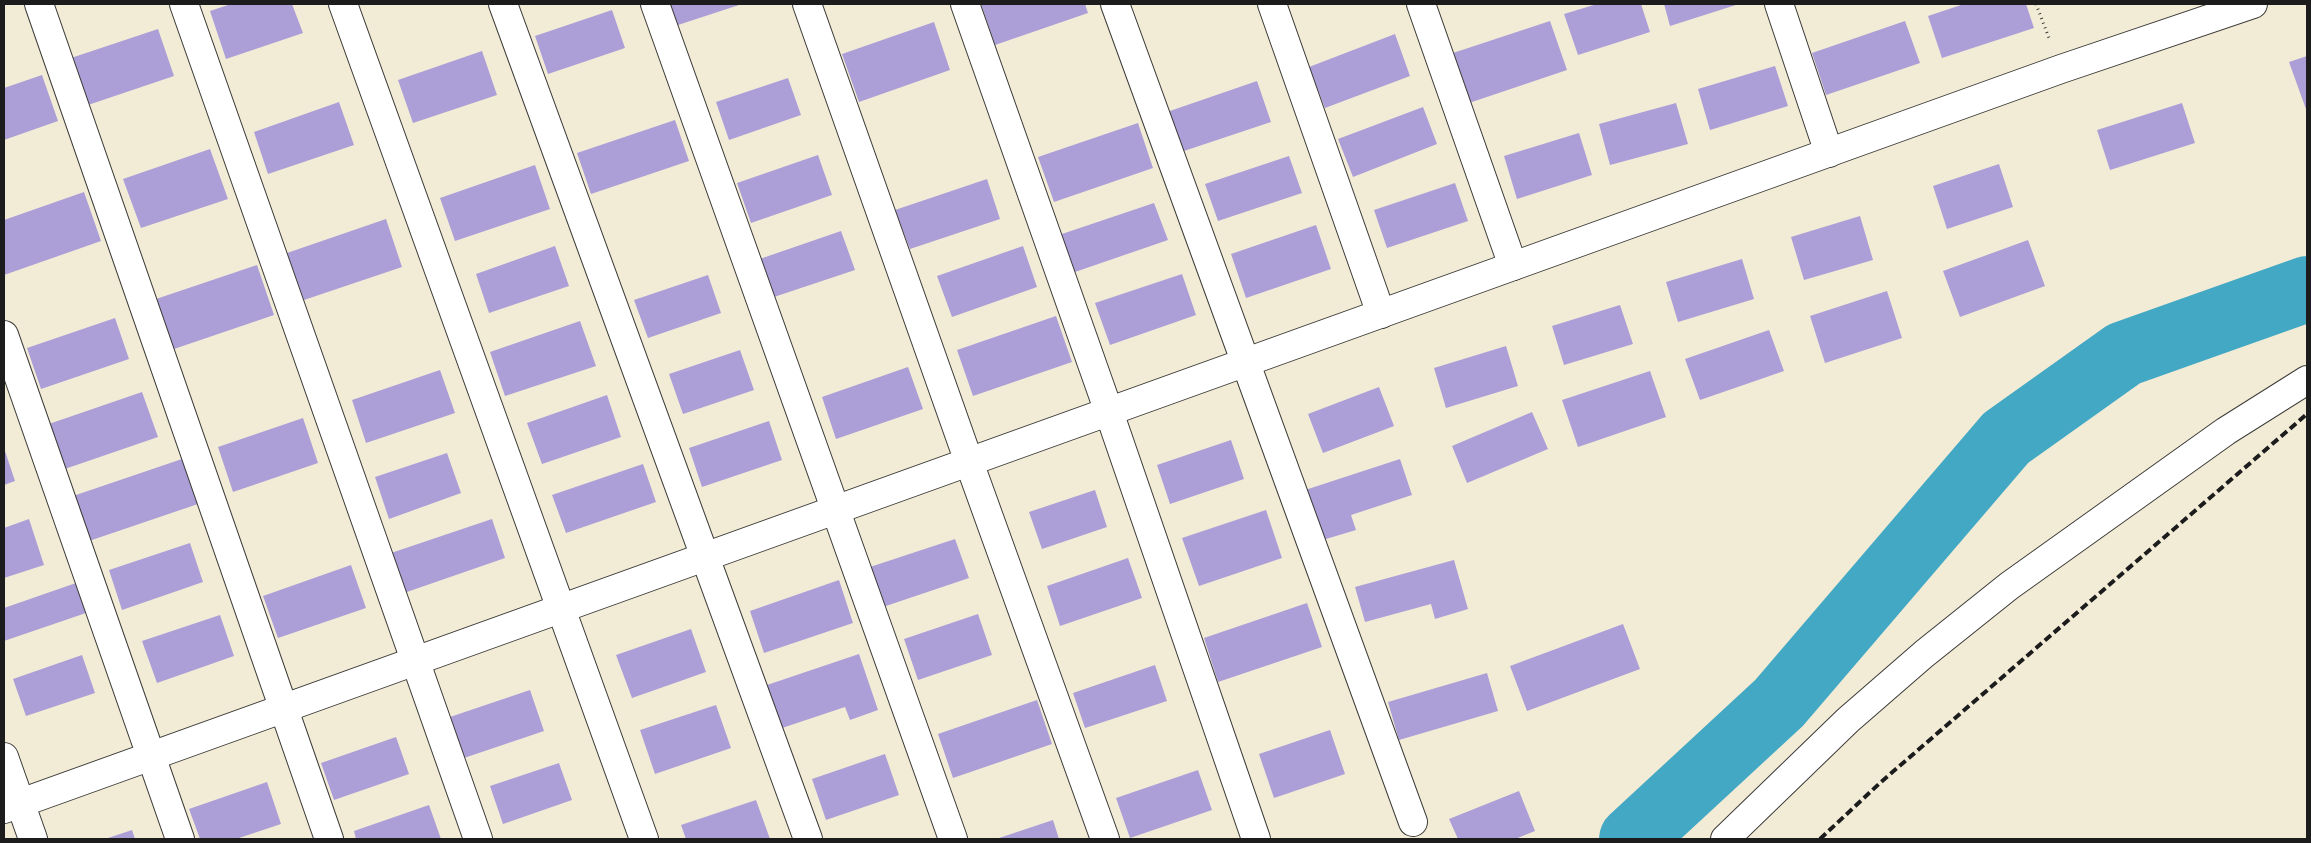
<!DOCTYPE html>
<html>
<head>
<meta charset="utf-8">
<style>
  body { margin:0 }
  #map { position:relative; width:2311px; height:843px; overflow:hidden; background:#f2ecd7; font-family:"Indie Flower",sans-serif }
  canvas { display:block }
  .frame { position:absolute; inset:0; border:5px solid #1c1c1c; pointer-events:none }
</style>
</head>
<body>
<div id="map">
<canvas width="2311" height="843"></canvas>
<div class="frame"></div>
</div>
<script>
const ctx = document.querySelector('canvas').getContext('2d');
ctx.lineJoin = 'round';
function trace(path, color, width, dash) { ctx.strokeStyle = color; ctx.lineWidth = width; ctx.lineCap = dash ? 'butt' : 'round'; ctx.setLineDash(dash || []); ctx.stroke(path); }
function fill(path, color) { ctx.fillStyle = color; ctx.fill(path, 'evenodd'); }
const river = new Path2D(`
  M1632 839 1779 703 2006 438 2124 354 2307 289`);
const building = new Path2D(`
  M231 4H292L303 33 226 59 210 11Z
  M668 4H742L675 26Z
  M981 4H1085L1088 13 995 45Z
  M1597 4H1641L1650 32 1578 55 1564 14Z
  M1664 4H1739L1670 26Z
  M1964 4H2026L2034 28 1942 58 1928 16Z
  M612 10 625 48 548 74 535 36Z
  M1550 21 1567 70 1469 103 1453 53Z
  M1905 21 1920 63 1826 95 1812 53Z
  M934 22 950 70 859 102 842 54Z
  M158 29 174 76 88 105 71 58Z
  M1395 34 1410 76 1325 108 1309 67Z
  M482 51 497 95 413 123 398 80Z
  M2307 56V112L2289 62Z
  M1775 66 1788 106 1710 130 1698 89Z
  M42 75 58 121 4 140V88Z
  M788 78 801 115 729 140 716 102Z
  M1257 81 1271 122 1181 152 1167 112Z
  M339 102 354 145 268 174 254 132Z
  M1676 103 1688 144 1610 165 1599 124Z
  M2182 103 2195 143 2110 170 2097 130Z
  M1423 107 1437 144 1353 177 1338 139Z
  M675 120 689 161 591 194 577 153Z
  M1138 123 1153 168 1054 202 1038 157Z
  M1579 133 1592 175 1517 199 1504 156Z
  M210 149 228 199 141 228 123 179Z
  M818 155 832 195 751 223 737 183Z
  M1289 156 1302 193 1218 221 1205 184Z
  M1999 164 2013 207 1947 229 1933 186Z
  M535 165 550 209 455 241 440 198Z
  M987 179 1000 219 910 249 895 210Z
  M1455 183 1468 221 1387 248 1374 210Z
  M84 192 101 241 4 275V220Z
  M1154 203 1168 240 1072 273 1059 235Z
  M1860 216 1873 260 1804 280 1791 237Z
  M386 219 402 267 304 300 287 253Z
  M1316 225 1331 269 1246 298 1231 254Z
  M841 231 855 270 768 299 754 261Z
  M2028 240 2045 286 1960 317 1943 271Z
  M555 246 569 286 489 313 476 274Z
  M1023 246 1037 287 952 317 937 276Z
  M1742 259 1754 299 1678 322 1666 282Z
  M257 265 274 315 174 349 156 299Z
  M1182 274 1196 315 1110 345 1095 303Z
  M708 275 721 313 648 338 634 300Z
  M1887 291 1902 338 1825 363 1810 316Z
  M1620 305 1633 344 1564 365 1552 326Z
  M1056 316 1072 362 973 396 957 350Z
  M115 318 129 359 41 389 27 348Z
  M580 321 596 366 505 396 490 352Z
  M1769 330 1784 371 1700 400 1685 359Z
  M1506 346 1518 386 1446 408 1434 368Z
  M740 350 754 390 683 414 669 374Z
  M908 367 923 409 836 439 822 397Z
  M440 370 455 413 366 443 352 400Z
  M1650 371 1666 417 1578 447 1562 400Z
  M1379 387 1394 426 1323 453 1308 414Z
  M142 392 158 437 59 471 43 426Z
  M607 395 621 437 542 464 527 423Z
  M1532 412 1548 449 1467 483 1452 446Z
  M303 418 318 463 233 492 218 447Z
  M769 421 782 460 702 487 689 448Z
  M1231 440 1244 479 1170 504 1157 465Z
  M4 448 15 481 4 485Z
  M447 453 461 493 389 519 375 477Z
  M182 459 198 504 89 541 73 496Z
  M1400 459 1412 495 1351 515 1356 530 1316 542 1299 492Z
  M643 464 656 502 566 533 552 495Z
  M1095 490 1107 527 1042 549 1029 512Z
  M1266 510 1282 558 1199 586 1182 538Z
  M29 519 44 565 4 578V528Z
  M492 519 505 558 404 593 391 553Z
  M955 539 969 578 880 608 867 568Z
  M190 543 203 582 122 610 109 570Z
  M1128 558 1142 598 1060 626 1047 586Z
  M1454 560 1468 609 1435 619 1431 604 1365 622 1355 587Z
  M351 565 366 608 278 638 263 596Z
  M839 580 853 623 764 653 750 611Z
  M76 583 86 613 4 641V608Z
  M1307 603 1322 647 1218 682 1204 638Z
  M978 614 992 655 918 680 904 639Z
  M220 615 234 656 157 683 142 641Z
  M1623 624 1640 669 1527 711 1510 666Z
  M691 629 706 672 632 698 616 655Z
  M859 654 878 710 850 720 845 707 779 729 764 686Z
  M82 655 95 693 26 716 13 679Z
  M1155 665 1167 701 1085 728 1073 693Z
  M1487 673 1498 711 1399 740 1388 702Z
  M530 690 544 731 464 758 450 717Z
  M1037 700 1052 744 953 778 938 734Z
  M716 705 731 748 655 774 640 730Z
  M1330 730 1345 774 1274 798 1259 754Z
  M396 737 409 774 334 800 321 763Z
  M885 754 899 795 826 820 812 779Z
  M559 763 572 800 503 824 490 786Z
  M1198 770 1212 810 1130 838 1116 798Z
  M267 782 281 824 236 839H200L189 809Z
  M1519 791 1535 831 1515 839H1458L1449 819Z
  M756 800 770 839H686L681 825Z
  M429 805 441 839H356L354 831Z
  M1053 820 1059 839H996Z
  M132 830 135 839H105Z`);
const path = new Path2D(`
  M2036 4 2049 38`);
const street = new Path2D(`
  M39 4 329 839
  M184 4 478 839
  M343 4 644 839
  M503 4 808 839
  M655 4 953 839
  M807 4 969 462 1105 839
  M965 4 1109 412 1256 839
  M1115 4 1413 822
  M1272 4 1381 314
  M1421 4 1513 266
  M1779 4 1829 153
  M4 335 180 839
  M4 757 33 839`);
const secondary = new Path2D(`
  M4 809 2061 69 2253 4
  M1725 839 1848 720 1924 654 2009 586 2226 431 2307 380`);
const rail = new Path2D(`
  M1820 839 1881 782 2307 414`);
trace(river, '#43a8c3', 66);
fill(building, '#ac9ed7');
trace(street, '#3c3b38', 30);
trace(secondary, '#3c3b38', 30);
trace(path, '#3c3b38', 3, [1, 4]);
trace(street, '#fff', 28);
trace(secondary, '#fff', 28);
trace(rail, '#1c1c1c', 4, [8, 4]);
</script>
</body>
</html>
